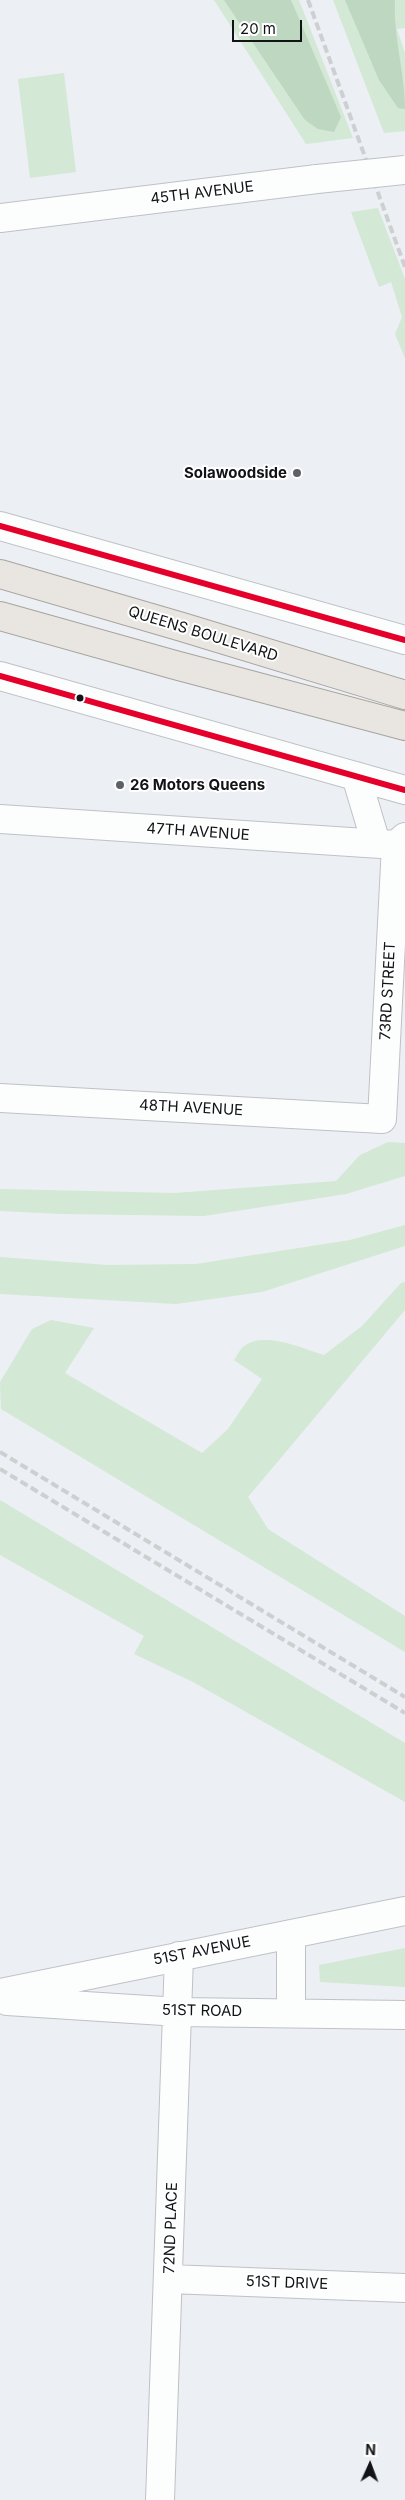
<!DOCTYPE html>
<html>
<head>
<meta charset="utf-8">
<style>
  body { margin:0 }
  #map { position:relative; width:405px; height:2500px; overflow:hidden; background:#eceff4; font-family:Inter,sans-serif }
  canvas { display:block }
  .north { position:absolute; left:345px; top:2440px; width:50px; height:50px; -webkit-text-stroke:4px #fff; paint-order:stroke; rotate:2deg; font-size:14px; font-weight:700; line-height:20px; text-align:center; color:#121317 }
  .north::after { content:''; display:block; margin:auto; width:18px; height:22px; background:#121317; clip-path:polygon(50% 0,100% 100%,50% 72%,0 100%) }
  .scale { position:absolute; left:232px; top:20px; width:70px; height:22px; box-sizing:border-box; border:2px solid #121317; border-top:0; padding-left:6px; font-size:15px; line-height:18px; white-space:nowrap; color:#121317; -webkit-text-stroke:4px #fff; paint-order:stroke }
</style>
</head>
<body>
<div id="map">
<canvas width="405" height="2500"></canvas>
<div class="north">N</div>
<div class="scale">20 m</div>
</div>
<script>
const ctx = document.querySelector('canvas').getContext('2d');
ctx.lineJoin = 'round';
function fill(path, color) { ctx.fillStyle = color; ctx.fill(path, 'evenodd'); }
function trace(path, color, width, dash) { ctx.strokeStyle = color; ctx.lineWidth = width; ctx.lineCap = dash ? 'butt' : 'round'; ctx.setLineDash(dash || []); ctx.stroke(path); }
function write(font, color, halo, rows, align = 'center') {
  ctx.font = font + ' Inter,sans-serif'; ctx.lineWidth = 4; ctx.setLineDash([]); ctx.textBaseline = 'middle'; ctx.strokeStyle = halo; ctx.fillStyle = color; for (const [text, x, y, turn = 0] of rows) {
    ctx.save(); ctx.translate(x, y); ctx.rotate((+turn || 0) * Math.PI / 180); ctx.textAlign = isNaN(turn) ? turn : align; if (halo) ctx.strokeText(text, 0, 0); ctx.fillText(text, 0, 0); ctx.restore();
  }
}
const green = new Path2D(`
  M214 0H299L353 138 306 144Z
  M333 0H405V28L397 29 405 53V131L384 133Z
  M64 73 76 172 30 178 18 79Z
  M378 208 405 279V358L395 334 402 317 391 282 379 287 351 212Z
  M388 1142 405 1143V1176L346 1194 204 1216 61 1214 0 1211V1189L175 1193 336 1181 360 1155Z
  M405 1225V1246L262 1292 176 1304 0 1294V1257L108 1265 196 1264 350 1240Z
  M405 1282V1310L248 1497 268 1529 405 1616V1652L1 1409 0 1382 32 1329 51 1320 94 1328 65 1373 202 1453 228 1429 262 1379 234 1360C237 1357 239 1350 243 1347 264 1330 302 1349 324 1355L362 1326 401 1283Z
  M0 1500 405 1743V1802L193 1682 134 1654 144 1636 0 1555Z
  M405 1948V1987L320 1982 319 1965Z`);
const forest = new Path2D(`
  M224 0H291L341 117 334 132 318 129 305 120Z
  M345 0H395C393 37 405 72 405 109L398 108 379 80Z`);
const minor = new Path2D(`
  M0 218 317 179
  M0 526 405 640
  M0 676 405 790
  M356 776 376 843
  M0 819 396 845
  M0 1098 382 1119 396 845 405 837
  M0 1993 405 1911
  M7 2001 179 2012 405 2015
  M291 2012V1934
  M169 2279 405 2288
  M160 2500 179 1956`);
const major = new Path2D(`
  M0 574 182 627 405 695
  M0 616 175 665 405 726`);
const rail = new Path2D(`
  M308 0 405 267
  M0 1452 405 1697
  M0 1469 405 1713`);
const minorBridge = new Path2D(`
  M317 179 405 170`);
const bus1 = new Path2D(`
  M0 526 405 640
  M0 676 405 790`);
const markers = [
  [297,473,5,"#5e6064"],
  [80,698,4.5,"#121317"],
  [120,785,5,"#5e6064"]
];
const streetNames = [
  ["45TH AVENUE",202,193,-7],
  ["QUEENS BOULEVARD",203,634,17],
  ["47TH AVENUE",198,832,4],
  ["73RD STREET",388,991,-87],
  ["48TH AVENUE",191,1108,3],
  ["51ST AVENUE",202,1951,-11],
  ["51ST ROAD",202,2011,1],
  ["72ND PLACE",171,2228,-88],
  ["51ST DRIVE",287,2283,2]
];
const poiNames = [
  ["Solawoodside",287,473],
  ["26 Motors Queens",130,785,"left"]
];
fill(green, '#d3e8d5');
fill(forest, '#bed7c1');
trace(minor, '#bfc1c5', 30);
trace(major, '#a7a49f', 30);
trace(minor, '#fcfdfd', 28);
trace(major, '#e9e6e2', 28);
trace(rail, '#cdcfd0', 4, [8, 4]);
trace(minorBridge, '#bfc1c5', 30, []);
trace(minorBridge, '#fcfdfd', 28);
trace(bus1, '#e4002b', 6);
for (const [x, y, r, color] of markers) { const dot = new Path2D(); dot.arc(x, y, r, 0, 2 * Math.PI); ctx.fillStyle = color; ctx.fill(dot); trace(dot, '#fff', 2); }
write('15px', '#121317', '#fff', streetNames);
write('bold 15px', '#121317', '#fff', poiNames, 'right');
</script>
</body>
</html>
